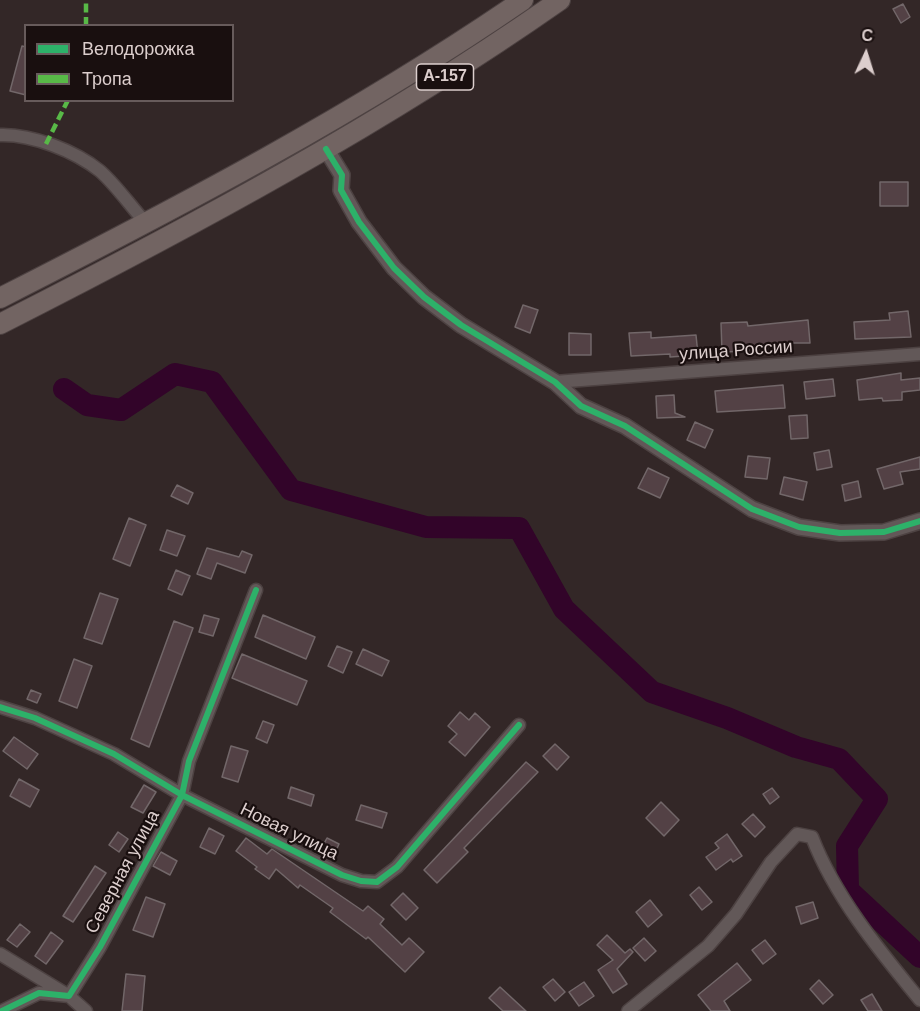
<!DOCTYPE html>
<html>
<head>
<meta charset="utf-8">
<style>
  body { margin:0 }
  #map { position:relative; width:920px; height:1011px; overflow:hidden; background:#332727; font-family:Helvetica,sans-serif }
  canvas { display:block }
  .legend { position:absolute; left:24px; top:24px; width:210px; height:78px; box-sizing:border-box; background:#190f0f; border:2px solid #675b5b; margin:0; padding:8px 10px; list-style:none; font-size:18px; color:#dccecd }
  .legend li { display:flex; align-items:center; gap:12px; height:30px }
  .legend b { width:30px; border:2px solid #675b5b }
  .north { position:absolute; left:836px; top:24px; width:60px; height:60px; -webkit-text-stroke:4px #190f0f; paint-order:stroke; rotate:4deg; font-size:16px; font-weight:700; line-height:24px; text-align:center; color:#dccecd }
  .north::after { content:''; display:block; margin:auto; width:21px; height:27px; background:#dccecd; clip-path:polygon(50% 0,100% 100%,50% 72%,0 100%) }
</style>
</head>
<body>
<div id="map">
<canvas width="920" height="1011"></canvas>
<ul class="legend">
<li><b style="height:8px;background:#2db169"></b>Велодорожка</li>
<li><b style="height:8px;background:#58b947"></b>Тропа</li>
</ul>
<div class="north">С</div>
</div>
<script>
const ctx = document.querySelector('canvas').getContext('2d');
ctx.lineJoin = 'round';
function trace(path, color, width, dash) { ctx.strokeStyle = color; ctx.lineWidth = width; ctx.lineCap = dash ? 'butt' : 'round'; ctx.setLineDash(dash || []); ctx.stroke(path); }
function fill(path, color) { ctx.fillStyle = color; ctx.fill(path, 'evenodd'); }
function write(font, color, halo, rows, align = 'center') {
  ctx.font = font + ' Helvetica,sans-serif'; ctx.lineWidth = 4.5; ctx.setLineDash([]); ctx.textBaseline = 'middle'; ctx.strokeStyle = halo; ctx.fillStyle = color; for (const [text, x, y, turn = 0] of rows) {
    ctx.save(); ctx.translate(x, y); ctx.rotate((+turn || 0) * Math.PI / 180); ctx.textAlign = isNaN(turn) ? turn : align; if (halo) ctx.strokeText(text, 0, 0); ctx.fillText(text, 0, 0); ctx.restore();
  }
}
const river = new Path2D(`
  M64 389 87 405 121 410 175 374 212 382 291 490 426 527 519 528 564 609 652 692 727 718 796 747 839 759 877 799 847 846 848 890 920 957`);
const building = new Path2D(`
  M903 4 910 17 901 23 893 9Z
  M22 46 26 47V95L10 91Z
  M880 182H908V206H880Z
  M523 305 538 310 530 333 515 327Z
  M908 311 911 337 855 339 854 322 890 320 889 313Z
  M808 320 810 343H790L748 347 749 351 722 352 721 323 747 322 748 326Z
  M651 332V338L696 335 698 355 670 357V354L631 356 629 333Z
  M569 333 591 334V355H569Z
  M901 373V380L920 378V390L902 392V400L883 401 882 398 859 400 857 380Z
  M833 379 835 396 806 399 804 382Z
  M783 385 785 408 717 412 715 391Z
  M674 395 675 413 685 417 657 418 656 396Z
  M807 415 808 438 791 439 789 416Z
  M695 422 713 430 705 448 687 440Z
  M829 450 832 467 817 470 814 453Z
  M748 456 770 458 767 479 745 477Z
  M920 457V469L900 472 903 484 884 489 877 469Z
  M648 468 669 478 660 498 638 488Z
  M784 477 807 482 803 500 780 494Z
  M858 481 861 497 845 501 842 485Z
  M177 485 193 493 188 504 171 496Z
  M129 518 146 525 130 566 113 559Z
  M167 530 185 536 177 556 160 550Z
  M207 548 239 557 242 551 252 555 245 573 217 563 211 579 197 574Z
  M176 570 190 576 182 595 168 589Z
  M100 593 118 599 102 644 84 638Z
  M204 615 219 619 213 636 199 632Z
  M263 615 315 637 306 659 255 637Z
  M174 621 193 628 149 747 131 739Z
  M337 646 352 652 343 673 328 666Z
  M363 649 389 661 382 676 356 664Z
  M242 654 307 681 297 705 232 678Z
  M74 659 92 666 77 708 59 701Z
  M31 690 41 694 37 703 27 699Z
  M460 712 469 720 475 713 490 727 465 756 449 742 457 734 448 726Z
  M263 721 274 725 267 743 256 738Z
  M14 737 38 754 27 769 3 751Z
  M555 744 569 757 557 770 543 756Z
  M231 746 248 751 238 782 222 777Z
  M526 762 538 772 464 848 468 852 437 883 424 870Z
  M19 779 39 790 30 807 10 796Z
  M144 785 156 792 143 813 131 807Z
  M291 787 314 795 311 806 288 798Z
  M772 788 779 797 770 804 763 794Z
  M661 802 679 820 664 836 646 818Z
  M361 805 387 813 382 828 356 820Z
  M753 814 765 827 755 837 742 824Z
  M209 828 224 836 215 854 200 847Z
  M118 832 128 839 119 852 109 845Z
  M727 834 742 856 733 862 731 859 716 870 706 857 719 848 715 843Z
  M246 838 267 854 272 849 363 911 368 906 384 919 380 924 402 945 409 938 424 952 405 972 368 937 366 939 330 912 333 908 300 885 298 888 276 869 269 879 255 869 257 867 236 851Z
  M327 838 339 844 334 855 321 849Z
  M161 852 177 861 170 875 153 866Z
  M95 866 106 873 73 922 63 916Z
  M699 887 712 902 702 910 690 895Z
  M403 893 418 908 406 920 391 905Z
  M146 897 165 904 153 937 133 930Z
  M650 900 662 915 648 927 636 912Z
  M813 902 818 918 801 924 796 907Z
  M20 924 30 932 17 947 7 940Z
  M51 932 63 941 46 964 35 956Z
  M607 935 625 953 630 949 633 952 617 969 627 984 613 993 598 970 613 960 597 945Z
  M644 938 656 951 645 961 633 948Z
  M765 940 776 954 763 964 752 950Z
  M737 963 751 980 724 1001 730 1011H711L698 995Z
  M126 974 145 976 142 1011H122Z
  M553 979 565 992 555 1001 543 987Z
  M819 980 833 995 823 1004 810 989Z
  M584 982 594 996 579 1006 569 992Z
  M500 987 526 1011H503L489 998Z
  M872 994 882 1011H868L861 1000Z`);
const minor = new Path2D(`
  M0 135C32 134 75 151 100 171 117 186 131 207 146 223
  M555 382 920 354
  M0 707 35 718 114 754 182 795 342 875 361 881 377 882 397 867 519 725
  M0 954 69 996 86 1011
  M2 1011 39 993 69 996 100 947 182 795 189 761 256 590
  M628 1011 708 946 736 914 771 862 797 834 812 837C835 897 879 950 920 1000`);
const tertiary = new Path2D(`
  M326 149 342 175 341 190 359 222 394 268 424 297 461 325 555 382 581 406 625 426 752 509 799 527 840 533 884 532 920 521`);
const primary = new Path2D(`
  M0 298C179 207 357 114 523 0
  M0 324C193 226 383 124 560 0`);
const quiet = new Path2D(`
  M86 26V0
  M46 144 68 100`);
const cycleway = new Path2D(`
  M326 149 342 175 341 190 359 222 394 268 424 297 461 325 555 382 581 406 625 426 752 509 799 527 840 533 884 532 920 521
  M0 707 35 718 114 754 182 795 342 875 361 881 377 882 397 867 519 725
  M2 1011 39 993 69 996 100 947 182 795 189 761 256 590`);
const shields = [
  [445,77,57]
];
const shieldNames = [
  ["А-157",445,77]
];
const streetNames = [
  ["улица России",736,351,-4],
  ["Новая улица",289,832,26],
  ["Северная улица",123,872,-62]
];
trace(river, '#320429', 22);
fill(building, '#534145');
trace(building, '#726769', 1.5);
trace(minor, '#4d4242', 15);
trace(tertiary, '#4d4242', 18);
trace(primary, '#4d4242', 22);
trace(minor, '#625858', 12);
trace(tertiary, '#625858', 15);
trace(primary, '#726462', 20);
trace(quiet, '#58b947', 4.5, [9, 4.5]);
trace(cycleway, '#2db169', 6);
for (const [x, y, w] of shields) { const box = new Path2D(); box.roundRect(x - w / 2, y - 13, w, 26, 4.5); ctx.fillStyle = '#190f0f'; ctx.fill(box); trace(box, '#dccecd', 1.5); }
write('bold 16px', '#dccecd', null, shieldNames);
write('18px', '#dccecd', '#190f0f', streetNames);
</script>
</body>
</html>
